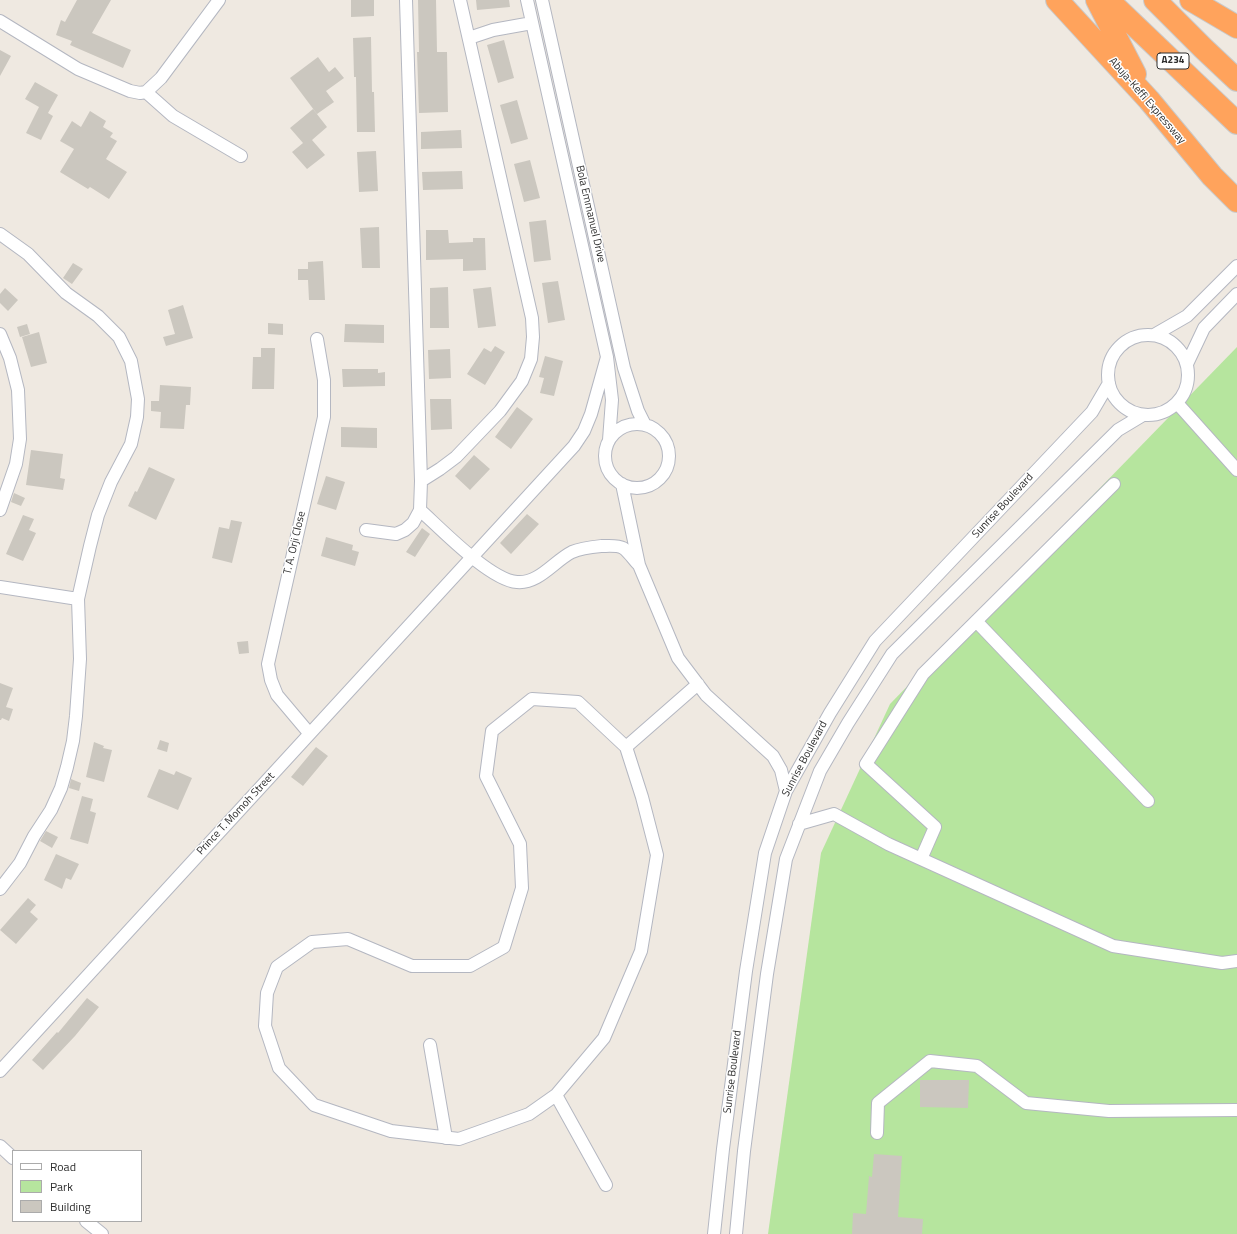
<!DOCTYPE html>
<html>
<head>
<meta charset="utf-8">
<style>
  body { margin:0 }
  #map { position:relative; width:1237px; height:1234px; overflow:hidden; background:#efe9e1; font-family:"Titillium Web",sans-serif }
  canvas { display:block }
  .legend { position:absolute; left:12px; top:1150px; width:130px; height:72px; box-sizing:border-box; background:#fff; border:1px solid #ababab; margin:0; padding:5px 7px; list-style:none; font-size:12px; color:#2e2e2e }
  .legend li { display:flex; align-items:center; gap:8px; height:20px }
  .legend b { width:20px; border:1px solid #ababab }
</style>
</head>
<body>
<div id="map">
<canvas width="1237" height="1234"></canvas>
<ul class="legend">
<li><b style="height:5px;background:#fff"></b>Road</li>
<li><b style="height:11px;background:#b6e59e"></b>Park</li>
<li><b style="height:11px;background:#cbc7bf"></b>Building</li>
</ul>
</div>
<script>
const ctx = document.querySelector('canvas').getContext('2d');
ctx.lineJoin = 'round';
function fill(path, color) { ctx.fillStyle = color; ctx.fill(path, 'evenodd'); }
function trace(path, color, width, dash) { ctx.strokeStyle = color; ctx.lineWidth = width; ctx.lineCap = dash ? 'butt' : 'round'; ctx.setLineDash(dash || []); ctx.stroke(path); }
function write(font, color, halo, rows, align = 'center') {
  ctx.font = font + ' "Titillium Web",sans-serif'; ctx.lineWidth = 3; ctx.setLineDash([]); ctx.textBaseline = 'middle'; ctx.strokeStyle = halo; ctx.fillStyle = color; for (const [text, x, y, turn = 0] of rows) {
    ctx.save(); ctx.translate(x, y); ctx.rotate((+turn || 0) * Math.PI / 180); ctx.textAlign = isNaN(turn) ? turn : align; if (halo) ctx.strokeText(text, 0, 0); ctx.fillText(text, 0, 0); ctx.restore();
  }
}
const green = new Path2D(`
  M1237 347V1234H768L821 853 890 704Z`);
const building = new Path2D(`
  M77 0H111L92 33 131 50 123 68 70 45 72 41 56 35 61 20 65 22Z
  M351 0H374V16L351 17Z
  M418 0H436L437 52H447L448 112 419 113 417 52H419Z
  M476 0H509L510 7 477 10Z
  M371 37 372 92H374L375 132H357L356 77H354L353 38Z
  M504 40 514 78 498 83 487 45Z
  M0 50 11 56 0 76Z
  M318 57 329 72 335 67 344 78 326 91 334 102 317 114 290 78Z
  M35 82 58 95 48 113 53 116 41 140 26 133 39 107 25 99Z
  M517 100 528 139 511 144 500 105Z
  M313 109 327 127 312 140 325 155 307 169 292 152 303 143 290 128Z
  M90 111 106 121 103 127 113 133 110 137 117 141 106 159 127 172 109 199 90 187 88 189 60 172 74 149 60 141 72 121 81 127Z
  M461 130 462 148 421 149V132Z
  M376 151 378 191 359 192 357 152Z
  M530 160 540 198 524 202 514 164Z
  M462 171 463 189 423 190 422 172Z
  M546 220 551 260 534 262 529 222Z
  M379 227 380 268H362L360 228Z
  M426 230H448L449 243 473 242V238H485L486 270 463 271V259L426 260Z
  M323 261 325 300H309L308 280H298V269H308V262Z
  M73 263 83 269 72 284 63 278Z
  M558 281 565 320 548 323 542 283Z
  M448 287 449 328H430V288Z
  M491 287 496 326 478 328 473 289Z
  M5 288 18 300 8 311 0 303V294Z
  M183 305 193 338 166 346 163 337 175 334 168 310Z
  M268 323 283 324V335L268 334Z
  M27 324 30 334 20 337 17 327Z
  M345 324 384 325V343L344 342Z
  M39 332 47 363 31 367 22 337Z
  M495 346 505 352 485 385 467 374 484 348 491 352Z
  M261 348H275L274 389H252L253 357H261Z
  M450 349 451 378 429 379 428 350Z
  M545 356 563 361 554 396 540 393 544 378 539 377Z
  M342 369H378V373L385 372V386L343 387Z
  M160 385 191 387 190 405H186L184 429 160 428 161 412 151 411V401H159Z
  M430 399H451L452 429 431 430Z
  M517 407 533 419 511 449 495 437Z
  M341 427 377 428V448L341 447Z
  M31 450 63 454 60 478 65 479 63 490 26 485Z
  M474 455 490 469 470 490 455 476Z
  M149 467 175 479 156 520 128 506 135 491 137 492Z
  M326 476 345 482 336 510 317 504Z
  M14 493 25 498 21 506 11 502Z
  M527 514 539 524 511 554 500 543Z
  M23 515 34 519 29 530 36 533 23 561 6 554Z
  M231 520 242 522 232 563 212 558 219 527 229 529Z
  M422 528 430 534 415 557 406 552Z
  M326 537 353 545 352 550 359 552 355 566 321 556Z
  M248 641 249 653 239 654 237 642Z
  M0 683 13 688 6 707 13 709 9 721 2 718 1 720H0Z
  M160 740 169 743 167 752 157 749Z
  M94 742 104 746 103 748 112 750 104 782 86 777Z
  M316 747 328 756 303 786 291 777Z
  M159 769 174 775 176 771 192 778 178 810 147 797Z
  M71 779 81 783 79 791 69 788Z
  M82 796 93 799 90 811 96 813 88 844 70 839Z
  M46 831 58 837 52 848 40 841Z
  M56 854 79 864 71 880 66 878 62 889 44 880Z
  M28 898 36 905 30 912 38 919 16 944 0 930Z
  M87 998 99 1007 75 1036 43 1070 32 1060 57 1032 58 1033Z
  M920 1080H969L968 1108 920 1107Z
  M874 1154 902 1156 898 1217 923 1219 922 1234H852L853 1213 866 1214 869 1176 872 1177Z`);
const street = new Path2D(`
  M527 0 607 357 612 400 609 440
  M542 0 624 368 638 411 645 425
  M0 21 78 69 130 91 140 93 146 92 161 78 219 0
  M469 38 493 30 532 23
  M146 92 173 116 241 156
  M0 234 28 254 66 293 98 316 119 337 131 361 138 399 137 417 131 444 111 482 98 515 90 546 78 599 80 659 76 716 73 741 67 767 61 788 51 810 34 836 20 863 0 889
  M0 334 10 358 18 390 20 439 16 464 0 510
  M1108 375a40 40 0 1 1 80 0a40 40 0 1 1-80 0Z
  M1154 335 1187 316 1237 266
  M1187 364 1204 328 1237 294
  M1177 403 1237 470
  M605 456a32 32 0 1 1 64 0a32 32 0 1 1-64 0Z
  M421 481 440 469 456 457 500 411 522 381 531 359 533 337 532 318 460 0
  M622 484 639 565 678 658 706 695 773 756 781 770 786 791
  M420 510C441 529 490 580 517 582 539 584 554 561 572 552 581 548 592 547 602 546 608 546 618 545 623 548 628 551 634 560 638 564
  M366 530 396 534 405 530 413 523 420 510 421 481 406 0
  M0 587 78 599
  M976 621 1148 801
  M309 733 277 695 271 680 268 664 324 417V380L317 339
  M626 747 698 684
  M799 824 834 814 888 844 1113 946 1222 963 1237 961
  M921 859 935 827 866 764 923 674 1114 484
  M430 1045 446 1138
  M0 1071 574 446 584 431 591 414 607 357
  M556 1095 529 1114 459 1139 391 1131 314 1105 279 1068 265 1026 267 993 277 967 312 942 348 939 412 966H470L504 947 522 888 520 844 486 776 492 731 532 699 578 702 626 747 642 797 657 855 641 951 604 1038 556 1095 606 1185
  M877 1133 878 1103 930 1061 977 1066 1026 1103 1109 1111 1237 1110
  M0 1146 13 1158
  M86 1221 102 1234
  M714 1234 723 1149 746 971 765 853 786 791 830 713 875 641 1092 412 1109 383
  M736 1234 744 1151 767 974 786 859 820 771 848 723 892 654 1118 430 1143 415`);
const highway = new Path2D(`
  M1057 0 1149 100 1212 176 1237 201
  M1097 0 1135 74
  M1108 0 1237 123
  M1155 0 1203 48 1237 80
  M1191 0 1237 27`);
const shields = [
  [1173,61,32]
];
const shieldNames = [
  ["A234",1173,61]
];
const streetNames = [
  ["Abuja-Keffi Expressway",1147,101,49],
  ["Bola Emmanuel Drive",590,214,77],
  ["Sunrise Boulevard",1003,506,-47],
  ["T. A. Orji Close",295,543,-77],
  ["Sunrise Boulevard",805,759,-62],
  ["Prince T. Momoh Street",236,814,-47],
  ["Sunrise Boulevard",733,1072,-83]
];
fill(green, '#b6e59e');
fill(building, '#cbc7bf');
trace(street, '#b4b7c1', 14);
trace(highway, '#c9c9c9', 24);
trace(street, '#fff', 12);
trace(highway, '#ffa35c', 22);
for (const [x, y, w] of shields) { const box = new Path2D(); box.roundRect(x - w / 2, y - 8, w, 16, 3); ctx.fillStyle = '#fff'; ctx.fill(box); trace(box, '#2e2e2e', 1); }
write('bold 10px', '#2e2e2e', null, shieldNames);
write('11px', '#2e2e2e', '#fff', streetNames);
</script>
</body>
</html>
